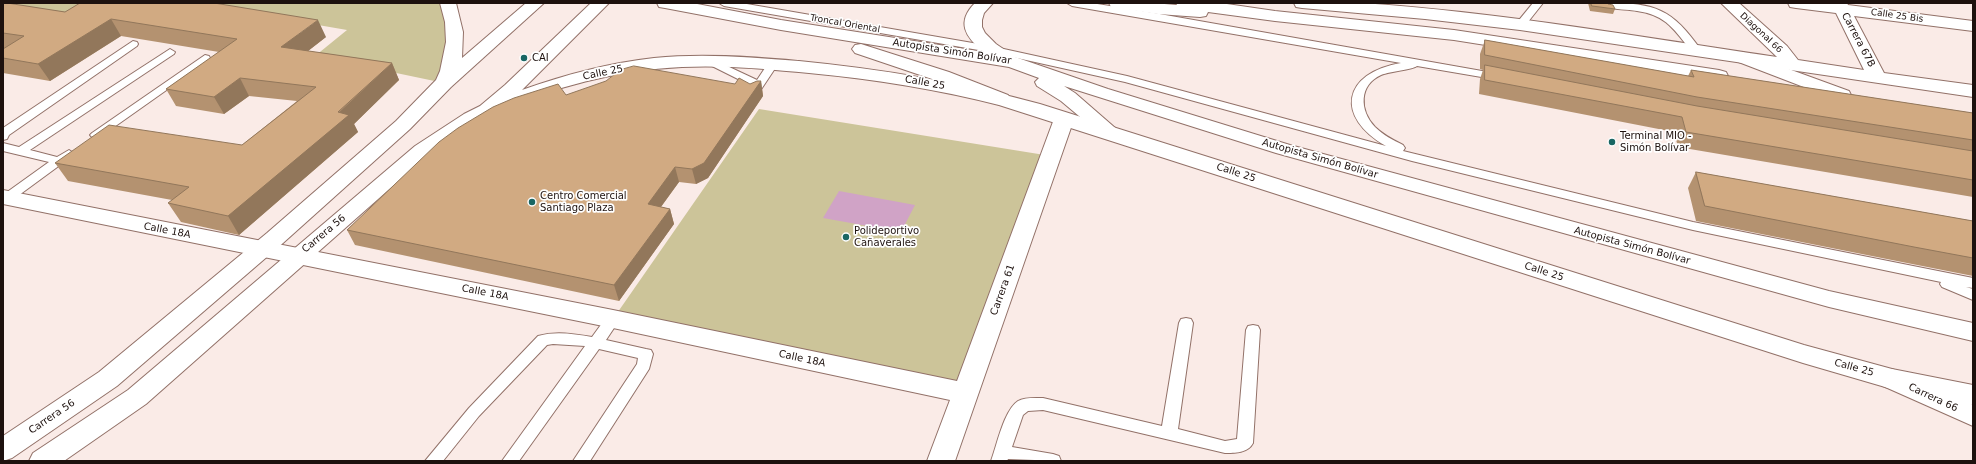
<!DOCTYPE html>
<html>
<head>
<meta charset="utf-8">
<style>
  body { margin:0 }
  #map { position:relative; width:1976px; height:464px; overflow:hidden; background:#faebe7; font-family:"DejaVu Sans",sans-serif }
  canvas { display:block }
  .frame { position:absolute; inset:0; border:4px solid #1d110e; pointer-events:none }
</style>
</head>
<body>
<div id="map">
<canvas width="1976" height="464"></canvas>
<div class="frame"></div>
</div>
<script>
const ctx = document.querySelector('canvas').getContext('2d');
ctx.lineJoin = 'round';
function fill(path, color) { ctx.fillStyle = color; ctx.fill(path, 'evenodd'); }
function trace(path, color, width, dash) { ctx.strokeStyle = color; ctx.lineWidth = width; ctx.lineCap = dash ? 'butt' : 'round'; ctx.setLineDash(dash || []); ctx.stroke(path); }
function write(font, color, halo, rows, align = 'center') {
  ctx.font = font + ' "DejaVu Sans",sans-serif'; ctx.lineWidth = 3.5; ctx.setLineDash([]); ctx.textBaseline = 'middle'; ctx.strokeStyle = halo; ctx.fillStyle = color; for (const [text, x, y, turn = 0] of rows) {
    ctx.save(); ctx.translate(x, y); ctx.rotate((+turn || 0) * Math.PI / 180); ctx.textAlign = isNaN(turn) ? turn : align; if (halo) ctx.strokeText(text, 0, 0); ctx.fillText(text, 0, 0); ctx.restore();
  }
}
const green = new Path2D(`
  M9 3H114L88 18Z
  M191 3H448L452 16 444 83 315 56 347 30Z
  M759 109 1051 156 966 393 613 319Z`);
const water = new Path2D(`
  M839 191 915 205 901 232 823 218Z`);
const service = new Path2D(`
  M719 3H741L990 46 1127 76 1386 146C1335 117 1342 73 1401 63L1072 6 1067 3H1091L1154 13 1499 74 1503 75 1504 77 1503 79 1499 80 1417 66C1412 70 1391 71 1381 75 1359 85 1359 110 1375 127 1383 135 1393 140 1403 145L1405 148 1403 151 1693 222 1973 278V288L1966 287 1973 289V300L1942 287 1940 284 1941 282 1693 230 1412 161 1125 82 990 52 724 6Z
  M1533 3H1543L1524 27H1516L1515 25Z
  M1606 3C1656 3 1672 9 1701 50L1696 53 1692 52C1675 31 1667 15 1637 11 1627 9 1616 10 1606 7L1605 5Z
  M133 41 137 42 138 44 137 46 9 135 7 139 3 140V128Z
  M170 49 175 52 174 54 30 150 57 157 69 150 75 154 11 201H3V195L49 162 3 151V143L19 147Z
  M205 55 209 56 210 58 209 60 100 137H92L90 135 92 133Z
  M710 58 757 80 769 62 773 61 778 64 758 94 754 95 748 92 752 86 706 63 705 61Z
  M613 314 618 315 620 319 606 340 646 349 651 350 653 354 649 369 590 461H573L637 364 638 358 599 349 519 461H502L585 346 553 344 547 345 479 416 443 461H425L469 408 538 336C556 331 574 334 592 337L608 315Z
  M1186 318 1191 319 1193 323 1178 429 1225 441 1237 439 1246 330 1248 326 1253 325 1258 326 1260 330 1253 443C1248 453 1235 453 1225 453L1043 410 1028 411 1023 415 1012 447 1053 454 1059 456 1061 461 1008 459 1007 461H991C997 445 1004 410 1018 401 1025 397 1035 398 1043 398L1162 426 1179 323 1181 319Z`);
const minor = new Path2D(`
  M1294 3C1316 3 1338 2 1360 3 1500 12 1639 37 1777 57L1721 3H1739L1787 46 1798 60 1864 70 1836 13 1796 8 1790 7 1788 3H1847L1848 5 1973 21V31L1854 16 1884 73 1973 85V97L1520 30 1425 19 1302 8 1296 7Z
  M1064 113 1071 115 1074 119 955 461H927L950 400 613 328 3 204V190L613 310 957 381 1054 119 1057 115Z`);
const tertiary = new Path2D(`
  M440 3H456L463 32 462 58 526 3H544L451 87 410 129 283 243 117 386 12 458 3 461V436L99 372 267 233 396 121 436 80 440 71 446 42 445 22Z
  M591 3H609L522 90C564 75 609 63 654 58 702 53 750 57 799 61 881 69 960 82 1040 104L1804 345 1892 369 1973 385V405L1892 389 1803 363 999 105C936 89 873 79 809 73 767 69 725 65 682 67 618 70 551 87 493 114 470 125 450 141 429 154L146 404 64 461H29L33 453 128 390 415 146 464 114 480 106 505 85Z`);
const secondary = new Path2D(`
  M1892 369 1973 405V426L1883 386 1879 379 1883 372Z`);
const trunk = new Path2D(`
  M657 3H692L781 20 984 52C965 37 956 22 975 3H993L984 13 982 20V27L985 33 996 44 1015 57 1108 89 1290 145 1829 291 1973 323V341L1829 307 1276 153 1064 86 1075 93 1121 133 1118 137 1111 139 1104 137 1061 101 1037 86 1035 82 1039 78 1009 67 781 30 665 8 659 7Z
  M1109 3H1152L1177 5 1176 3H1220L1275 11 1454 30 1719 70 1726 72 1728 76 1726 80 1719 82 1454 40 1275 21 1208 12 1206 16 1200 17 1158 14 1117 8 1111 7Z
  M861 44 949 72 1008 95 1011 99 1008 103 1001 105 994 103 935 80 855 53 852 49 855 45Z
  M1742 52 1849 91 1851 95 1849 99 1842 101 1835 99 1736 61 1733 57 1736 53Z`);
const wall = new Path2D(`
  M3 3 65 12 326 37 308 51 392 63 399 80 354 124 358 132 239 235 181 222 168 203 172 200 68 181 55 163 242 145 297 101 249 96 224 114 176 106 166 89 219 52 121 36 50 81 3 73V49L4 48H3Z
  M1588 3H1607L1615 9 1613 14 1590 11Z
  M1485 40 1688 76 1691 70 1973 113V197L1678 147 1674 132 1479 94 1480 79 1483 70 1480 69V54Z
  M761 81 763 96 708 178 696 184 679 182 661 207 670 209 674 224 619 301 355 245 347 230 566 95 750 84Z
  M1696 172 1973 221V276L1902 262 1696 221 1688 188Z`);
const shadedWall = new Path2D(`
  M111 19 121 36 50 81 38 64Z
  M318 20 326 37 290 65 281 47Z
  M392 63 399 80 354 124 358 132 239 235 228 216Z
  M240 78 249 96 224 114 214 97Z
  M761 81 763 96 708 178 696 184 692 169Z
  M675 167 679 182 652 219 648 204Z
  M670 209 674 224 619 301 614 285Z`);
const building = new Path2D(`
  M3 3H7L65 12 80 3H214L318 20 281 47 392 63 338 112 349 115 228 216 168 203 189 187 55 163 109 125 242 145 316 87 240 78 214 97 166 89 237 39 111 19 38 64 3 58V49L24 36 3 33Z
  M1591 3H1607L1608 4 1613 5 1615 9 1592 6Z
  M1485 40 1694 77 1691 70 1973 113V140L1697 97 1485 55Z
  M1485 65 1697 106 1973 151V180L1686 132 1682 117 1485 80Z
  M634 66 735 84 739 78 750 84 757 81H761L704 163 692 169 675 167 648 204 670 209 614 285 347 230 439 142 458 128 493 107 514 98 558 84 566 95 606 81 620 70Z
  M1696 172 1973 221V258L1914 247 1705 206Z`);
const markers = [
  [524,58,4,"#196663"],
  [1612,142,4,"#196663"],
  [532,202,4,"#196663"],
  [846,237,4,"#196663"]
];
const farStreetnames = [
  ["Calle 25 Bis",1897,16,8],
  ["Troncal Oriental",845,24,10],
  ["Diagonal 66",1761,33,43]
];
const streetNames = [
  ["Carrera 67B",1858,40,62],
  ["Autopista Simón Bolívar",952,52,9],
  ["Calle 25",603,73,-12],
  ["Calle 25",925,83,10],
  ["Autopista Simón Bolívar",1320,159,16],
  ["Calle 25",1236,173,18],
  ["Calle 18A",167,231,11],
  ["Carrera 56",324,234,-40],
  ["Autopista Simón Bolívar",1632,246,15],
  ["Calle 25",1544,272,18],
  ["Carrera 61",1003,290,-70],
  ["Calle 18A",485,293,11],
  ["Calle 18A",802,359,12],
  ["Calle 25",1854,368,15],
  ["Carrera 66",1933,398,25],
  ["Carrera 56",52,417,-34]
];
const poiNames = [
  ["CAI",532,58],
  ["Terminal MIO -",1620,136],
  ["Simón Bolívar",1620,148],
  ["Centro Comercial",540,196],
  ["Santiago Plaza",540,208],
  ["Polideportivo",854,231],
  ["Cañaverales",854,243]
];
fill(green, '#ccc499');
fill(water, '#d0a3c6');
trace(service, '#927168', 2);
trace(minor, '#927168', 2);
trace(tertiary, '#927168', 2);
trace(secondary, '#927168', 2);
trace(trunk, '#927168', 2);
fill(service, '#fff');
fill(minor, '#fff');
fill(tertiary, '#fff');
fill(secondary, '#fff');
fill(trunk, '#fff');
fill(wall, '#b49270');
fill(shadedWall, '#92775b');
fill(building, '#d1aa82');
trace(building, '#92775b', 1);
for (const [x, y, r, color] of markers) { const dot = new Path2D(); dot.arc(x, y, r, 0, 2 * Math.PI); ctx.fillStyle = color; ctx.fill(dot); trace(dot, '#fff', 1.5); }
write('9px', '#1d110e', '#fff', farStreetnames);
write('10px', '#1d110e', '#fff', streetNames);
write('10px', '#1d110e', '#fff', poiNames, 'left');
</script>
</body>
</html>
